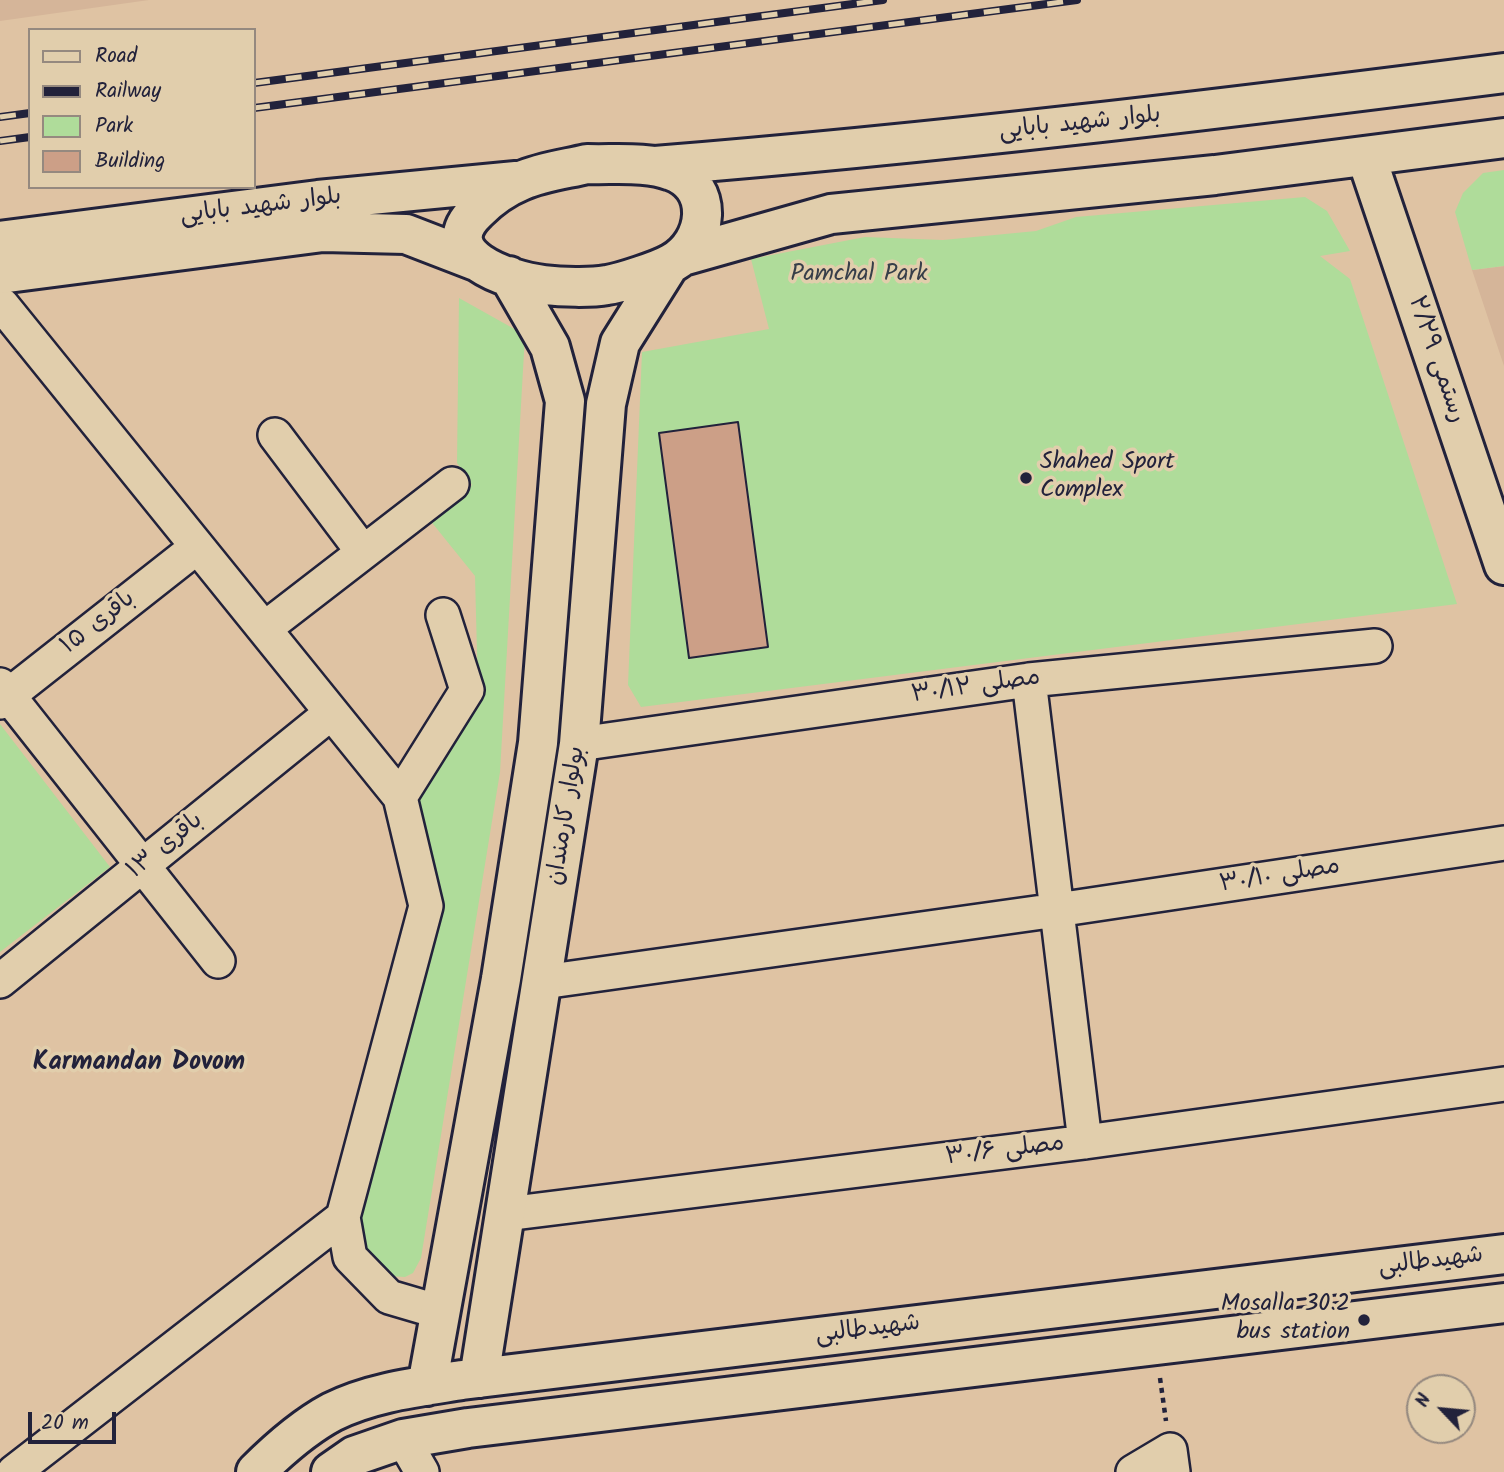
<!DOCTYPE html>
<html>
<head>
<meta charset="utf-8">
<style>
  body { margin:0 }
  #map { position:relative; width:1504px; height:1472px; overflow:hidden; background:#dfc3a3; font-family:Kalam,sans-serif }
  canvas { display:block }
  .legend { position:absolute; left:28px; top:28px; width:228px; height:161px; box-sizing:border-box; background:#e1ceac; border:2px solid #95897f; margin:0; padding:9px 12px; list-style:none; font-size:21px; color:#22223b }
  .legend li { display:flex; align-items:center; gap:14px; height:35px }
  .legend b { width:35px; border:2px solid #95897f }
  .north { position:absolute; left:1406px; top:1374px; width:70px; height:70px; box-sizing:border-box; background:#e1ceac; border:2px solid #95897f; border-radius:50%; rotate:296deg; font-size:19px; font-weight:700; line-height:28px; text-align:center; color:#22223b }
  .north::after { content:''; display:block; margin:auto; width:24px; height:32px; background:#22223b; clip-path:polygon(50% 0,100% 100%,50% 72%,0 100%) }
  .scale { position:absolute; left:28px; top:1412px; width:88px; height:32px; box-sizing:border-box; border:4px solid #22223b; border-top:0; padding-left:9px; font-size:21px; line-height:24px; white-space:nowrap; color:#22223b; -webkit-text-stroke:5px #e1ceac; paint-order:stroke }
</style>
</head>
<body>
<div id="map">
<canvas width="1504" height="1472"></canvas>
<ul class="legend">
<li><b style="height:9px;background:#e1ceac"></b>Road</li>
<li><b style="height:9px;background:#22223b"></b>Railway</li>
<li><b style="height:19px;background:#afdc9a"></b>Park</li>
<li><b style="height:19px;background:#cc9f87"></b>Building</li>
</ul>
<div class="north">N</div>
<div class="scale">20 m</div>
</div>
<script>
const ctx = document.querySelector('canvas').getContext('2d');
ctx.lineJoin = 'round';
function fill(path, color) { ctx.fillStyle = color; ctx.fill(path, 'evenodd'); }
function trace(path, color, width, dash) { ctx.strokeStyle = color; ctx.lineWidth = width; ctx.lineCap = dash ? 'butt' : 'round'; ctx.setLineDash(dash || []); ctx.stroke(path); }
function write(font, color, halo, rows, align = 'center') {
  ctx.font = font + ' Kalam,"Playpen Sans Arabic",sans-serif'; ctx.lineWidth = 7; ctx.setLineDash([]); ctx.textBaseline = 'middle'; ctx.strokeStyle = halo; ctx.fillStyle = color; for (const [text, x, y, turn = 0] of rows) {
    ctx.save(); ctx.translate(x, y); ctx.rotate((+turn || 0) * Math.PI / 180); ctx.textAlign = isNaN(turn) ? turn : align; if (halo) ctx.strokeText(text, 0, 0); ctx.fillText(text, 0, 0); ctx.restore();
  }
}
const built = new Path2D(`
  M0 0H149L0 21Z
  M1504 266V366L1472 270Z`);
const green = new Path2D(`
  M1504 170V266L1472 270 1455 212 1463 193 1483 173Z
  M1305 197 1327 211 1350 251 1320 256 1350 279 1457 604 641 707 628 685 642 352 769 329 751 259 865 237 943 240 1036 231 1076 217Z
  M459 298 525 335 500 772 421 1258 413 1273 405 1277 388 1276 365 1254 356 1207 442 899 417 801 478 691 475 576 429 519 472 485 457 463Z
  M0 724 110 867 0 952Z`);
const building = new Path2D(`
  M738 422 768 647 689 658 659 433Z`);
const path = new Path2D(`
  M1160 1378 1166 1421`);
const street = new Path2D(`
  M2 305 400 797
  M275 435 363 552
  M264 629 452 484
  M1029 680 1085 1142
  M0 685 218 961
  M0 702 197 547
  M579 744 1029 680 1375 646
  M0 981 331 713
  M543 982 1057 910 1504 843
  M506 1214 1085 1142 1504 1084
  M440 1312 389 1297 350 1257 343 1217 426 906 400 797 467 690 443 615
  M403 1439 422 1472
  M14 1472 343 1217
  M1133 1472 1170 1450 1173 1472`);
const secondary = new Path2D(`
  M1366 156 1504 565
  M587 164C614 165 647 161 672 171 715 187 709 242 672 263 660 270 621 283 607 285 590 288 561 287 544 285 508 281 431 255 477 211 490 198 504 188 521 181 541 172 566 169 587 164Z
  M655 166C939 143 1221 109 1504 73
  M0 241 318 200 516 181
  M686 255 831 214 1215 175 1504 138
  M0 274 323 232 406 234 476 261
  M479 1378 579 744 606 404 620 343 669 265
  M427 1386 501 979 538 743 565 401 550 347 509 276
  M256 1472C278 1450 304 1427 332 1412 372 1392 418 1387 462 1380L1504 1254
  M331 1472 354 1456 403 1439 468 1428 1504 1303`);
const rail = new Path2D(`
  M254 83 883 0
  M254 108 1077 0
  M0 117 30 113
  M0 141 30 137`);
const markers = [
  [1026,478,7,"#22223b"],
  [1364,1320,7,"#22223b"]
];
const streetNames = [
  ["بلوار شهید بابایی",1080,125,-6],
  ["بلوار شهید بابایی",261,208,-7],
  ["رستمی ۲/۲۹",1435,360,71],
  ["باقری ۱۵",99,624,-38],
  ["مصلی ۳۰/۱۲",976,688,-8],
  ["بولوار کارمندان",568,816,-81],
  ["باقری ۱۳",166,847,-39],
  ["مصلی ۳۰/۱۰",1280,877,-9],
  ["مصلی ۳۰/۶",1005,1152,-7],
  ["شهیدطالبی",1431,1263,-7],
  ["شهیدطالبی",868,1331,-7]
];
const parkNames = [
  ["Pamchal Park",859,276]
];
const poiNames = [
  ["Shahed Sport",1040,464],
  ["Complex",1040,492],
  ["Mosalla 30.2",1350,1306,"right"],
  ["bus station",1350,1334,"right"]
];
const neighbourhoodNames = [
  ["Karmandan Dovom",139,1065]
];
fill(built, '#d5b599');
fill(green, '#afdc9a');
fill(building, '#cc9f87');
trace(building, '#22223b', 2);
trace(street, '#22223b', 38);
trace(secondary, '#22223b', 44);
trace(path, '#22223b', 4.5, [5, 5]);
trace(street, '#e1ceac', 33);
trace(secondary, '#e1ceac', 38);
trace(rail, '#22223b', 8);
trace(rail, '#e1ceac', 5, [16]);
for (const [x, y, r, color] of markers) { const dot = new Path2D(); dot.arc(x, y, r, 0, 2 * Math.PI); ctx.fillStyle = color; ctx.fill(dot); trace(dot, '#e1ceac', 2.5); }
write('24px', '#22223b', '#e1ceac', streetNames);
write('24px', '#373e49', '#e1ceac', parkNames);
write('24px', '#22223b', '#e1ceac', poiNames, 'left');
write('bold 26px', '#22223b', '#e1ceac', neighbourhoodNames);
</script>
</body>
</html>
